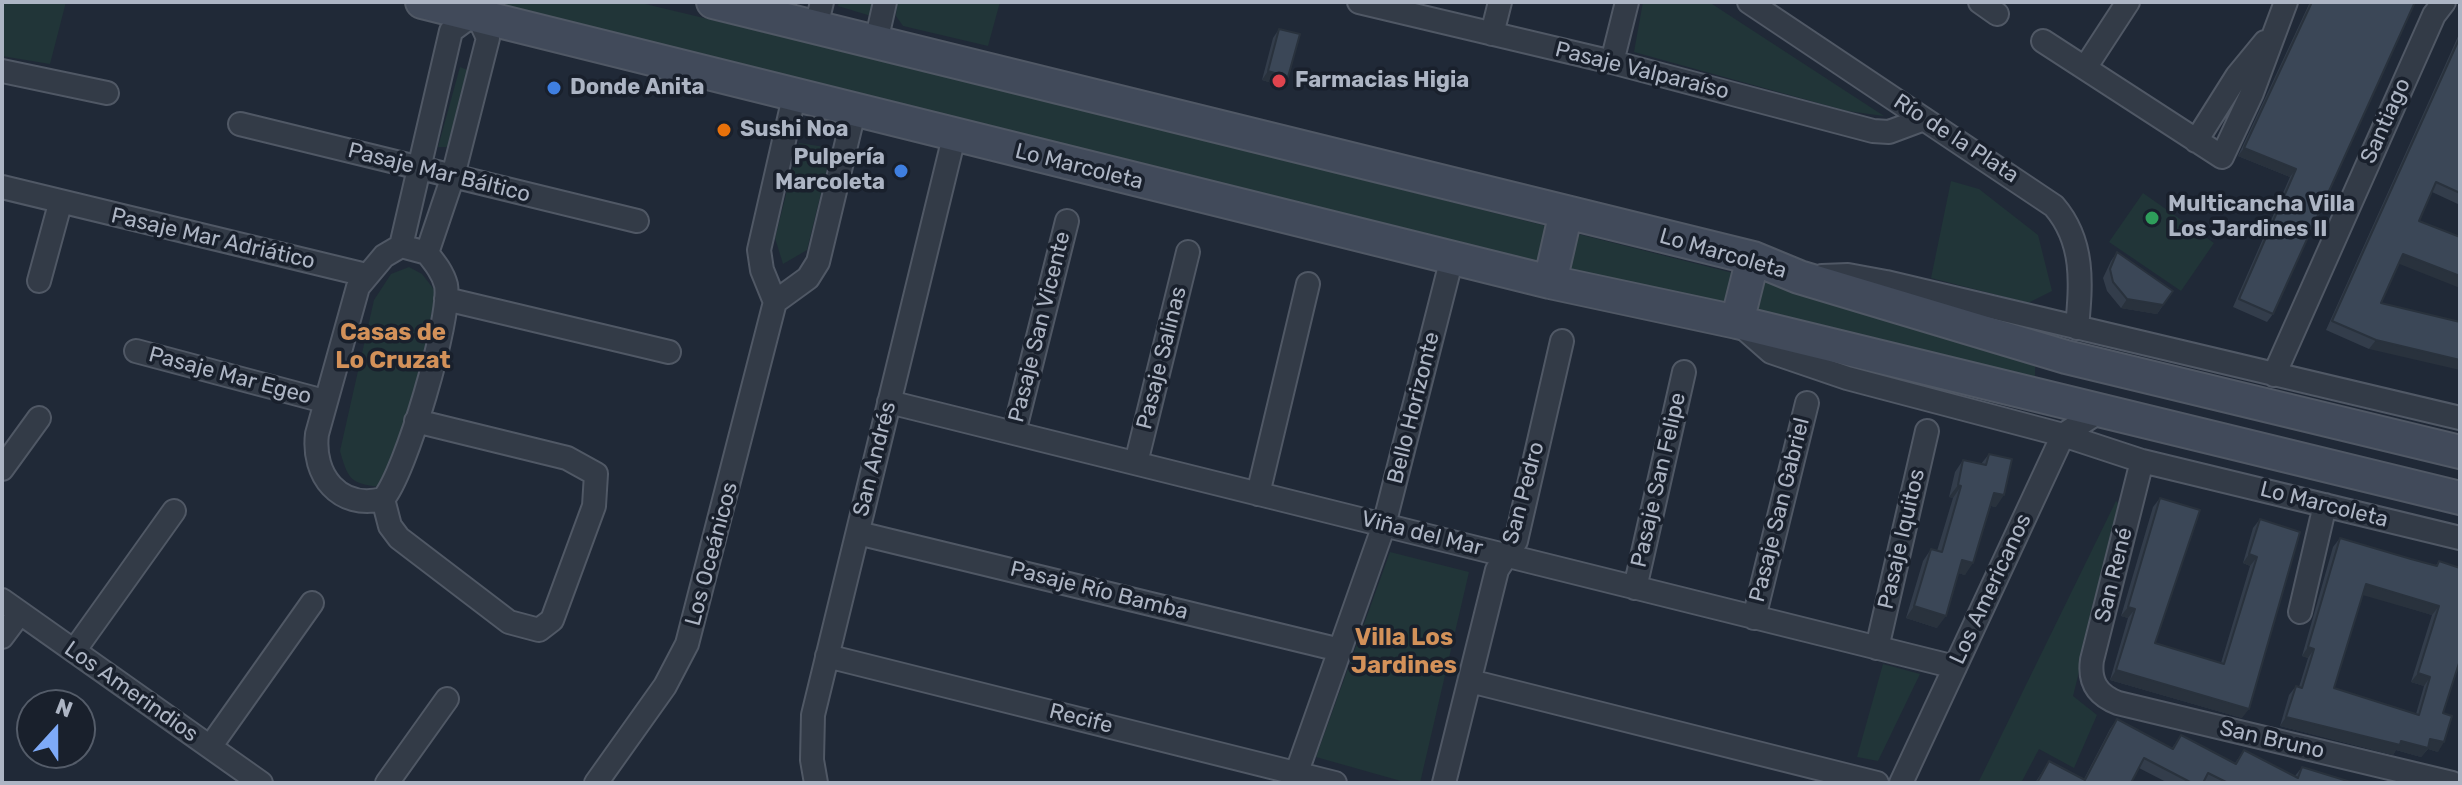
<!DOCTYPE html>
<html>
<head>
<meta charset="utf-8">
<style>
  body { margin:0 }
  #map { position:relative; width:2462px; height:785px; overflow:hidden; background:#202937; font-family:Rubik,sans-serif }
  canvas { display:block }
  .frame { position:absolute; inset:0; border:4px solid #adb5c4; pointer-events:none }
  .north { position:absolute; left:16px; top:689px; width:80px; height:80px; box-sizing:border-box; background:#19202c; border:2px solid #545c69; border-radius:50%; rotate:21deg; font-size:22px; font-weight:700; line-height:32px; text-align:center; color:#adb5c4 }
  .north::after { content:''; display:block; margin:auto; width:28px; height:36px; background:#7eaaf8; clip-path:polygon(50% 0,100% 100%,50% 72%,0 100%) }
</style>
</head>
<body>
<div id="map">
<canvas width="2462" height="785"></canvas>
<div class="frame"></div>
<div class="north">N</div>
</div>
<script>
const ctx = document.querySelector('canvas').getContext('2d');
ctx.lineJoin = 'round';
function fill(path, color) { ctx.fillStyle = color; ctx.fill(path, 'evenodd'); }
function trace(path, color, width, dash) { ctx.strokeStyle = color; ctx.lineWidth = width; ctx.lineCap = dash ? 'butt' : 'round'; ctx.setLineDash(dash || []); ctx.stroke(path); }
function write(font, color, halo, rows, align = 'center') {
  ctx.font = font + ' Rubik,sans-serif'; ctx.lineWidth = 7; ctx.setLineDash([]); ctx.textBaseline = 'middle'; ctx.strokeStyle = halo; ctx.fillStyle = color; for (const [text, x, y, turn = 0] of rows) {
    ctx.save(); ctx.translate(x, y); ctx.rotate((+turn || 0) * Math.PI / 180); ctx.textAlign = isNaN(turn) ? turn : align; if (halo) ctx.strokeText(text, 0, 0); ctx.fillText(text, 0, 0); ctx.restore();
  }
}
const green = new Path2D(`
  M2 2H66L50 64 2 56Z
  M457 2H637L1038 98 2035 349V387Z
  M839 2H875L871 16 838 6Z
  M897 2H1000L988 46 903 26 896 16Z
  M1643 2H1709L1884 116 1847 111 1634 52Z
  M460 67 470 71 452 147H438Z
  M799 143 832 148 807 250 783 264 775 238Z
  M1951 181 1979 189 2038 235 2052 291 2028 303 1931 278Z
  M2143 193 2214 243 2181 291 2109 242Z
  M409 267 422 274 436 292 402 454 385 488C353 483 349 484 340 451L374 300 391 274Z
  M2116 501 2121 506 2073 696 2097 715 2074 768 2039 749 2021 783H1978Z
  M1390 552 1469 572 1420 783H1408L1316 757Z
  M1883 664 1920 674 1878 761 1857 757Z`);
const minor = new Path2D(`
  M1359 2 1612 62 1873 131 1889 132 1924 119
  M1749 2 2054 206C2085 242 2081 284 2077 328
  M1980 2 1997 14
  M816 27 822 2
  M1492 34 1500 2
  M2043 41 2222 157 2252 93 2286 2
  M876 42 885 2
  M1612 62 1627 2
  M2085 68 2128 2
  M2 71 107 93
  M240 124 637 221
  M2196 141 2237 76 2265 42
  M2 187 366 275
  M401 246 427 253C435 263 443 273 446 285 452 317 405 475 383 499 339 510 312 475 317 434L358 287 384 256Z
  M401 246 451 31 474 14
  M427 253 453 176 488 38 475 10
  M1822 276 1848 275 1886 282 2460 418
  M39 281 60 204
  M446 299 669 352
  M775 302 808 278 818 262 854 112
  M1738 323 1771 352 1847 378 2063 435 2142 461 2460 538
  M136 351 324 401
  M2274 375 2434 15 2444 2
  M889 402 1955 667
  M1014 433 1067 221
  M2142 461 2092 660C2089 681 2097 695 2118 703L2452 783
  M1136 463 1188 252
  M2 469 39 418
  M1258 494 1308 284
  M383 499 390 526 399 538 509 622 539 630 552 620 594 506 596 474 567 458 416 421
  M858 533 1340 650
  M1635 588 1684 372
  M2 600 261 783
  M2300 612 2325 505
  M1754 618 1807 403
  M2 637 20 613
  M1877 648 1927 431
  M74 651 174 511
  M827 656 1335 783
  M1470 681 1877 783
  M210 747 312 603
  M387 783 447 699
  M596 783 665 686 687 644 775 302 762 270 759 250 794 97
  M816 783 812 760 813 715 954 137
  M1293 783 1384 525 1452 258
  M1444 783 1497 570 1516 541 1562 341
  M1901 783 2063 435 2100 411`);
const secondary = new Path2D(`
  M422 2 1550 282 1737 322 2460 498
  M713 2 1753 258 1799 277 2066 357 2460 452
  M1550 282 1566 212
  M1737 322 1753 258`);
const wall = new Path2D(`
  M2310 2H2415L2273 314 2267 322 2233 307 2290 177 2238 156Z
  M1279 29 1282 86 1262 80 1273 38Z
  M2460 32V205L2432 192 2381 303 2460 322 2369 349 2326 330Z
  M2117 252 2173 291 2157 314 2121 308 2107 291 2103 278 2111 261Z
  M1989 454 1996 507 1991 506 1965 575 1958 573 1937 628 1906 618 1923 561 1931 549 1937 551 1953 498 1949 497 1955 472 1963 460 1981 464Z
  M2160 498 2155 643 2221 663 2250 566 2243 563 2253 528 2260 519 2242 718 2110 680 2128 618 2121 616 2153 507Z
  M2340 538 2411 559 2436 565 2439 561 2443 713 2438 752 2428 749 2421 757 2396 750 2393 755 2280 726 2289 695 2296 686 2299 687 2308 658 2302 656 2333 547ZM2363 594 2432 615 2411 682 2424 686 2416 714 2334 688Z
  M2117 719 2172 748 2181 735 2235 763 2244 750 2295 776 2302 767 2354 783H2168L2139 768 2131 783H2035L2049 761 2084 779 2110 729Z`);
const shadedWall = new Path2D(`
  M1268 71 1288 77 1282 86 1262 80Z
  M2244 148 2296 169 2290 177 2238 156Z
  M2403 254 2460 276V288L2397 263Z
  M2127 299 2163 305 2157 314 2121 308Z
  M2376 340 2460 360V370L2369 349Z
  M1958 485 1961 486 1953 498 1949 497Z
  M1994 493 2004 495 1996 507 1986 505Z
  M2249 554 2257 557 2250 566 2243 563Z
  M1962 560 1973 563 1965 575 1954 572Z
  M2366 584 2439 606 2432 615 2359 594Z
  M1914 606 1946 616 1937 628 1906 618Z
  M2128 607 2135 609 2128 618 2121 616Z
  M2308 647 2314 649 2308 658 2302 656Z
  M2116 670 2249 709 2242 718 2110 680Z
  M2418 673 2430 677 2424 686 2411 682Z
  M2286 717 2401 741 2430 739 2444 742 2438 752 2428 749 2421 757 2396 750 2393 755 2280 726Z`);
const building = new Path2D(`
  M2312 2H2415L2273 314 2239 299 2296 169 2244 148Z
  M1279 29 1300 34 1288 77 1268 71Z
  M2460 37V193L2436 182 2419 221 2460 237V276L2403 254 2381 303 2460 322V360L2376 340 2332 321Z
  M2117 252 2173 291 2163 305 2127 299 2113 282 2110 269Z
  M1989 454 2012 459 2004 495 1994 493 1973 563 1962 560 1946 616 1914 606 1931 549 1942 552 1961 486 1958 485 1963 460 1986 465Z
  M2160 498 2200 510 2155 643 2224 664 2257 557 2249 554 2260 519 2300 532 2249 709 2116 670 2135 609 2128 607Z
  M2340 538 2411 559 2437 566 2439 561 2460 568V660L2443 713 2452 716 2444 742 2430 739 2428 748 2401 741 2400 745 2286 717 2296 686 2302 688 2314 649 2308 647ZM2366 584 2439 606 2418 673 2430 677 2419 715 2334 688Z
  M2117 719 2173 749 2181 735 2236 764 2244 750 2298 778 2302 767 2354 783H2228L2208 773 2203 783H2192L2144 758 2131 783H2037L2049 761 2085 780Z`);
const markers = [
  [1279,81,8,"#e0444e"],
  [554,88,8,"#3f7fe0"],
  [724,130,8,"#e8710a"],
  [901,171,8,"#3f7fe0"],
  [2152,218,8,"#2e9e5b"]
];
const streetNames = [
  ["Pasaje Valparaíso",1642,71,14],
  ["Santiago",2386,121,-66],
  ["Río de la Plata",1956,139,33],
  ["Lo Marcoleta",1079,167,14],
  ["Pasaje Mar Báltico",439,173,14],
  ["Pasaje Mar Adriático",213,239,13],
  ["Lo Marcoleta",1723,254,16],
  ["Pasaje San Vicente",1040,327,-76],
  ["Pasaje Salinas",1162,358,-76],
  ["Pasaje Mar Egeo",230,376,15],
  ["Bello Horizonte",1414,408,-76],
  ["San Andrés",875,459,-76],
  ["Pasaje San Felipe",1659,480,-77],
  ["San Pedro",1524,493,-75],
  ["Lo Marcoleta",2324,505,14],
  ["Pasaje San Gabriel",1780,510,-76],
  ["Viña del Mar",1422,534,14],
  ["Pasaje Iquitos",1902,539,-77],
  ["Los Oceánicos",712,554,-75],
  ["San René",2114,575,-76],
  ["Los Americanos",1991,589,-65],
  ["Pasaje Río Bamba",1099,591,14],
  ["Los Amerindios",131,692,35],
  ["Recife",1081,719,14],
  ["San Bruno",2272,740,13]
];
const poiNames = [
  ["Farmacias Higia",1295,81],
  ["Donde Anita",570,88],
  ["Sushi Noa",740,130],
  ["Pulpería",885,158,"right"],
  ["Marcoleta",885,183,"right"],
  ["Multicancha Villa",2168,205],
  ["Los Jardines II",2168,230]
];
const neighbourhoodNames = [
  ["Casas de",393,333],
  ["Lo Cruzat",393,361],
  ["Villa Los",1404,638],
  ["Jardines",1404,666]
];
fill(green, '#213538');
trace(minor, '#505865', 26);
trace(secondary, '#505865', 36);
trace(minor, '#333b47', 22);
trace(secondary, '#414a5a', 32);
fill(wall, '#333d4b');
fill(shadedWall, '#29323d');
fill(building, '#3b4757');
trace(building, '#29323d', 2);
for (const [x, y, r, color] of markers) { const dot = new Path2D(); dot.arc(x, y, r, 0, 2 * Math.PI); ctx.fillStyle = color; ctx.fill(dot); trace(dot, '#19202c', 3); }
write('22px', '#adb5c4', '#19202c', streetNames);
write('bold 22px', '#adb5c4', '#19202c', poiNames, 'left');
write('bold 24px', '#d39159', '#19202c', neighbourhoodNames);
</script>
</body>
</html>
